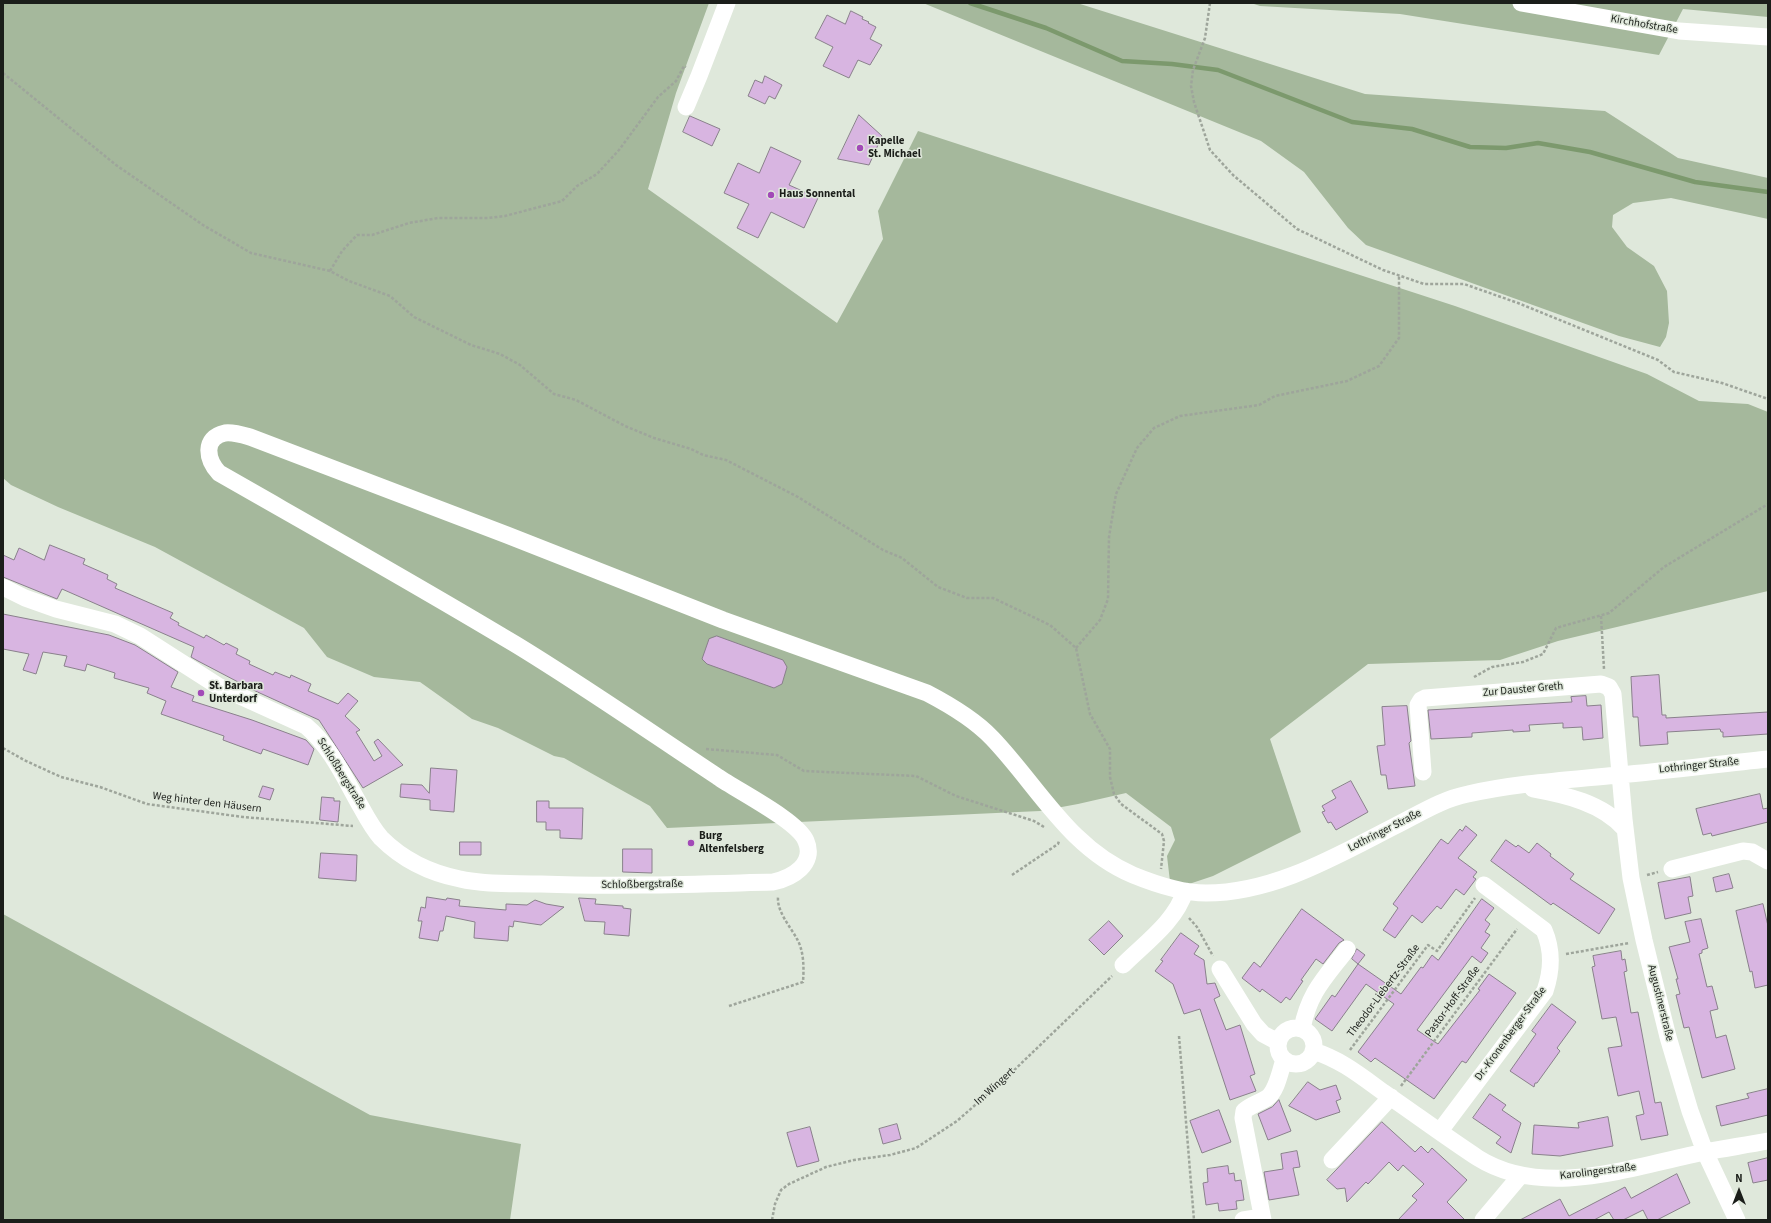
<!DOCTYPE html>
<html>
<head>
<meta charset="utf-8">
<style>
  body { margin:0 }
  #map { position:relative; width:1771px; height:1223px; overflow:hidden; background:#dfe8db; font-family:"Source Sans 3",sans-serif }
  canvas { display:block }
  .frame { position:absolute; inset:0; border:4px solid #1b1e1a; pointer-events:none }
  .north { position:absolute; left:1719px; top:1171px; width:40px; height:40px; -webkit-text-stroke:3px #dfe8db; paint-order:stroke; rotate:0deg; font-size:11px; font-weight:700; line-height:16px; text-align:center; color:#1b1e1a }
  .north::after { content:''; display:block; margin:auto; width:14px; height:18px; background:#1b1e1a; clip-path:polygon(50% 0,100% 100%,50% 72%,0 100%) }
</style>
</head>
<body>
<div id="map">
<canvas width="1771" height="1223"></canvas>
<div class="frame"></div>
<div class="north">N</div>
</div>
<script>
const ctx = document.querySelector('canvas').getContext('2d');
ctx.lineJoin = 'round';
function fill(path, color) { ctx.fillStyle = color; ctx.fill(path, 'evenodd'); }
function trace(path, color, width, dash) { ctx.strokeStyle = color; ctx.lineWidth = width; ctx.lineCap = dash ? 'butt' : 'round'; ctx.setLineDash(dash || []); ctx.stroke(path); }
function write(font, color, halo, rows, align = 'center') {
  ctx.font = font + ' "Source Sans 3",sans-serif'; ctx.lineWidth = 3; ctx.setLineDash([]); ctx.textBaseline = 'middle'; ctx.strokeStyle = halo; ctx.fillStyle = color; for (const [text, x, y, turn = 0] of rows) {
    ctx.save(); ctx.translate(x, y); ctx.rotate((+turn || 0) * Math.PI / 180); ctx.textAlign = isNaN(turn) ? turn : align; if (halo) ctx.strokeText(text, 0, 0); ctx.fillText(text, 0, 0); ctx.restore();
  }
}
const green = new Path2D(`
  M3 3H709L676 93 648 189 837 323 883 239 878 211 918 131 1455 306 1647 374 1699 401 1748 404 1768 412V591L1558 641 1500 660 1368 664 1270 739 1301 832 1213 876 1171 890 1167 856 1175 840 1171 827 1126 793 1078 804 1040 811 667 828 650 806 564 758 554 756 498 728 472 719 420 682 374 677 327 657 304 628 155 547 58 507 11 485 3 478Z
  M923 3H1077L1365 94 1605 111 1678 158 1768 178V219L1671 198 1633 203 1613 215 1612 227 1627 247 1654 266 1667 291 1669 323 1666 337 1660 347 1619 336 1366 245 1348 228 1304 172 1261 141Z
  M1251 3H1768V17L1683 9 1659 55 1400 14 1260 6Z
  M3 914 370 1115 521 1144 510 1220H3Z`);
const stream = new Path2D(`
  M970 3 1046 28 1122 61 1172 64 1218 70 1352 122 1412 129 1470 147 1506 148 1538 143 1590 152 1695 182 1768 192`);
const building = new Path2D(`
  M851 11 863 17 862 19 869 22 868 23 876 27 870 39 882 45 870 65 858 60 849 78 823 66 833 47 815 38 827 15 845 24Z
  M765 76 782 85 775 99 769 96 765 104 748 96 755 80 762 83Z
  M859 115 882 136 869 165 838 159Z
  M690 116 720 129 712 146 683 132Z
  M771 147 801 161 789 185 818 198 804 228 771 212 758 238 737 228 749 204 724 193 738 163 759 173Z
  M50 545 85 559 83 564 108 575 107 579 117 584 115 588 173 613 170 618 179 623 178 625 204 638 206 635 224 645 226 643 238 649 236 654 250 661 249 664 273 675 275 672 290 678 291 675 311 684 308 691 338 704 348 693 358 701 345 716 360 730 356 732 374 761 382 756 374 742 378 739 403 765 363 788 319 720 240 684V683L198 661 191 657 194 647 62 589 57 599 3 577V555L14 560 19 548 44 560Z
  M3 614 109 635 135 645 178 672 171 687 194 696 192 701 252 720 306 740 314 749 308 765 263 749 261 754 223 740 224 736 161 714 166 701 147 693 149 688 114 678 115 673 87 664 85 671 64 666 67 656 43 652 36 674 23 670 29 654 3 649Z
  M717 636 783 660 787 667 782 684 774 688 707 664 702 659 709 639Z
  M1659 675 1662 715H1666V718L1768 712V734L1723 737V732H1721L1720 729 1667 732 1668 744 1640 746 1638 717H1633L1631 677Z
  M1586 696 1587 706 1601 705 1603 738 1583 740 1582 727 1563 728V723L1529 725 1530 731 1513 732V730L1472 733V737L1431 739 1428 710 1572 702 1571 697Z
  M1407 706 1411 741 1409 743 1415 786 1388 789 1386 775H1381L1377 746 1385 745 1382 707Z
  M431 768 457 770 454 812 430 810V800L400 797 401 784 422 785 429 793Z
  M1351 781 1368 812 1336 830 1331 822 1328 823 1322 812 1325 811 1322 806 1336 798 1332 791Z
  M263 786 274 789 270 800 259 797Z
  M1760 794 1763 809 1768 808V822L1712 836 1711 833 1703 835 1696 809Z
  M322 797 334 798V801H340L338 822 320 820Z
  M537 801H549V808H583L582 839 560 838V830H546V822H537Z
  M1466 826 1477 835 1458 858 1477 872 1473 877 1476 879 1464 895 1456 889 1441 909 1437 906 1422 923 1412 915 1395 938 1383 930 1398 908 1393 904 1441 839 1448 844 1460 829 1462 831Z
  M1506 840 1516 847 1518 845 1529 853 1537 843 1551 854 1550 856 1574 874 1570 879 1615 909 1599 934 1553 903 1551 905 1491 861Z
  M460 842H481V855H460Z
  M623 849H652V873L623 872Z
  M321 853 357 855 356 881 319 878Z
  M1729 874 1733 888 1716 892 1713 878Z
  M1690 877 1693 896 1688 897 1691 913 1665 919 1658 883Z
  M427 897 446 900 447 898 460 900 459 906 506 910V904L527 905 535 900 546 904 564 907 541 925 514 921 513 927 509 926 508 941 474 938 475 922 446 916 443 931H440L438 941 419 938 422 921H418L421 907 425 908Z
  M579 898 596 899 595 904 623 906V908L631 909 629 936 604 934 605 922 585 921Z
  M1482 899 1494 908 1485 920 1490 924 1485 932 1490 935 1481 948 1488 953 1481 963 1472 956 1417 1030 1438 1044 1480 990 1478 989 1489 974 1516 993 1466 1063 1462 1061 1434 1099 1375 1058 1371 1062 1358 1052 1394 1004 1366 984 1332 1031 1315 1019 1332 995 1335 997 1358 964 1401 994 1421 967 1423 968 1432 955 1438 960Z
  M1763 904 1768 926V985L1755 988 1752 971 1750 972 1736 911Z
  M1302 909 1344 940 1339 943 1323 964 1316 959 1301 980 1303 981 1290 1000 1286 997 1281 1003 1262 989 1260 992 1242 978 1254 962 1260 967Z
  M1701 919 1708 948 1702 950V953L1699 954 1707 987 1712 986 1718 1009 1710 1011 1716 1038 1726 1035 1735 1069 1702 1078 1689 1027 1684 1028 1676 995 1680 994 1676 979H1678L1669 947 1690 942 1685 922Z
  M1109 921 1123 936 1104 955 1089 940Z
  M1181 933 1199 946 1194 954 1204 960 1207 984 1215 983 1220 996 1214 999 1226 1030 1240 1025 1255 1074 1250 1076 1256 1091 1230 1100 1200 1009 1184 1014 1173 984 1155 971 1163 961 1161 960Z
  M1357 949 1365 955 1358 964 1352 959Z
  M1621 951 1622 960 1625 959 1627 971 1624 972 1631 1013 1638 1012 1655 1103 1661 1102 1668 1135 1641 1140 1636 1116 1644 1114 1639 1091 1618 1096 1608 1048 1622 1046 1616 1017 1602 1019 1592 967 1595 966 1593 956Z
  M1552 1004 1576 1022 1557 1048 1560 1051 1537 1083H1535L1534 1087 1510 1071 1536 1034 1532 1031Z
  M1308 1082 1320 1090 1336 1085 1341 1099 1336 1101 1340 1112 1316 1120 1289 1106Z
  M1768 1089V1115L1721 1126 1716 1106 1749 1098 1747 1094Z
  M1490 1094 1506 1105 1502 1110 1521 1123 1511 1153 1496 1143 1501 1137 1473 1118Z
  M1279 1100 1291 1131 1268 1140 1258 1114 1272 1107Z
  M1219 1110 1231 1142 1202 1153 1190 1121Z
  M1608 1117 1613 1146 1560 1156 1532 1154 1534 1125 1579 1128 1578 1123Z
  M1382 1122 1415 1152 1421 1146 1428 1153 1432 1148 1467 1180 1447 1202 1465 1220H1398L1417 1200 1412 1196 1424 1184 1403 1165 1398 1171 1389 1162 1368 1184 1366 1182 1347 1202 1345 1188 1337 1189 1327 1180Z
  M897 1124 901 1139 883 1144 879 1129Z
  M810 1127 819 1161 797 1167 787 1133Z
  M1297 1151 1300 1167 1293 1168 1299 1195 1269 1200 1264 1172 1283 1169 1281 1154Z
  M1768 1158V1180L1753 1183 1748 1163Z
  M1228 1166 1229 1174 1234 1173 1235 1181 1241 1180 1244 1200 1236 1201 1237 1209 1219 1211 1218 1203 1206 1205 1203 1183 1208 1182 1207 1169Z
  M1677 1174 1690 1203 1657 1220H1648L1643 1210 1623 1220H1614L1609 1212 1594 1220H1520L1560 1199 1569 1216 1625 1187 1631 1198Z`);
const path = new Path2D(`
  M1210 3 1205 38 1193 70 1191 86 1194 102 1210 150 1233 175 1297 229 1383 270 1424 284H1464L1518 303 1658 360 1674 372 1722 383 1768 399
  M3 73 116 165 203 225 251 253 330 271 349 281 390 296 414 317 471 345 500 354 520 365 554 394 576 400 625 426 654 438 691 449 703 455 726 460 798 497 883 550 902 558 938 587 967 598H993L1050 625 1076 648 1090 714 1110 749V777L1114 794 1121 804 1162 834 1164 841 1161 869
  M330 271 342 251 357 235H372L409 223 438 218H488L505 216 562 201 577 186 597 174 619 150 658 97 676 81 684 66 686 67
  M1601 616 1604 669
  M1076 648 1100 620 1108 599 1109 537 1116 494 1137 448 1154 428 1180 416 1259 405 1275 396 1347 381 1379 366 1399 338V276
  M1474 677 1492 667 1523 662 1543 654 1556 628 1609 613 1664 567 1768 504
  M3 748 24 760 61 777 100 787 147 804 243 817 353 826
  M706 749 777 755 804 771 916 776 956 796 1034 821 1044 827
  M1012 875 1058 844 1059 841
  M1647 875 1658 872
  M1189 918 1197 927 1213 956
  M1566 954 1629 943
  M729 1006 803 982C804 968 804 951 797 939 790 926 777 912 778 897
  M1179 1036 1194 1220
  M1350 1050 1428 945 1437 951 1475 898
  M1401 1086 1517 929
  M772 1220 775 1204 781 1190 789 1184 826 1167 854 1160 890 1155 916 1148 957 1121 1007 1077 1112 976`);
const minor = new Path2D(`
  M1521 3 1679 31 1768 37
  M686 107 699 76 727 3
  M3 587 25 598 56 609 115 624 140 636 218 686 306 726C331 747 345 779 361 807 367 818 373 829 381 838 402 859 430 873 460 879 486 885 515 883 541 884 619 887 696 884 773 882 792 878 816 864 806 841 798 821 738 791 718 777 650 732 584 686 515 644 417 585 317 529 219 473 207 460 202 438 225 433 233 432 243 435 250 437L507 535 723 620 927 693C950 705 974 719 992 738 1038 786 1069 848 1133 875 1155 884 1181 893 1206 893 1274 893 1336 856 1395 826 1419 814 1442 799 1468 794 1517 783 1568 780 1618 775 1668 771 1718 764 1768 759
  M1423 772 1418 705 1421 700 1425 698 1601 684 1609 687 1613 694 1624 819 1631 878 1644 940 1668 1037 1690 1111 1705 1152 1737 1220
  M1533 789C1566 795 1602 803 1625 829
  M1672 869 1743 851 1752 852 1768 861
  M1123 965C1145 943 1176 921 1185 891
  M1220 969 1254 1024 1263 1034 1278 1042
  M1278 1046a18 18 0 1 1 36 0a18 18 0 1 1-36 0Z
  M1302 1029C1309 992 1325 978 1347 949
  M1313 1051C1340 1059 1361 1076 1383 1092 1415 1114 1446 1137 1478 1158 1545 1200 1634 1166 1705 1152 1726 1148 1747 1145 1768 1141
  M1440 1131 1545 991C1552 970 1553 951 1544 930L1484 885
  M1332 1160 1391 1097
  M1243 1220 1262 1217
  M1263 1220 1243 1118 1244 1111C1251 1105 1259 1103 1267 1098 1277 1091 1280 1071 1284 1060
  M1483 1220 1520 1176`);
const markers = [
  [860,148,4,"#a24ab7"],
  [771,195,4,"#a24ab7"],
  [201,693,4,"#a24ab7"],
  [691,843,4,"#a24ab7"]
];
const streetNames = [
  ["Kirchhofstraße",1644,25,10],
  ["Zur Dauster Greth",1523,690,-5],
  ["Lothringer Straße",1699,766,-6],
  ["Schloßbergstraße",341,774,58],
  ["Weg hinter den Häusern",207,803,7],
  ["Lothringer Straße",1385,831,-27],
  ["Schloßbergstraße",642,885,-1],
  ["Theodor-Liebertz-Straße",1384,991,-53],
  ["Pastor-Hoff-Straße",1453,1002,-54],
  ["Augustinerstraße",1660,1003,76],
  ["Dr.-Kronenberger-Straße",1511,1034,-54],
  ["Im Wingert",995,1087,-42],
  ["Karolingerstraße",1598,1172,-7]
];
const poiNames = [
  ["Kapelle",868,142],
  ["St. Michael",868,155],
  ["Haus Sonnental",779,195],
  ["St. Barbara",209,687],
  ["Unterdorf",209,700],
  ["Burg",699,837],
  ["Altenfelsberg",699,850]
];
fill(green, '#a5b89c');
trace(stream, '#7c996d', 4.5);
fill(building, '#d8b5e1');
trace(building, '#89808b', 1);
trace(path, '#9ea59b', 2.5, [3, 2]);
trace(minor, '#fff', 17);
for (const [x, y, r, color] of markers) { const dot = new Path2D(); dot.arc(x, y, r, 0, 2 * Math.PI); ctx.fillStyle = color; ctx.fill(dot); trace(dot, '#dfe8db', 1.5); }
write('11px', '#1b1e1a', '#dfe8db', streetNames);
write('bold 11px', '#1b1e1a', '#dfe8db', poiNames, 'left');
</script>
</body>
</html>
